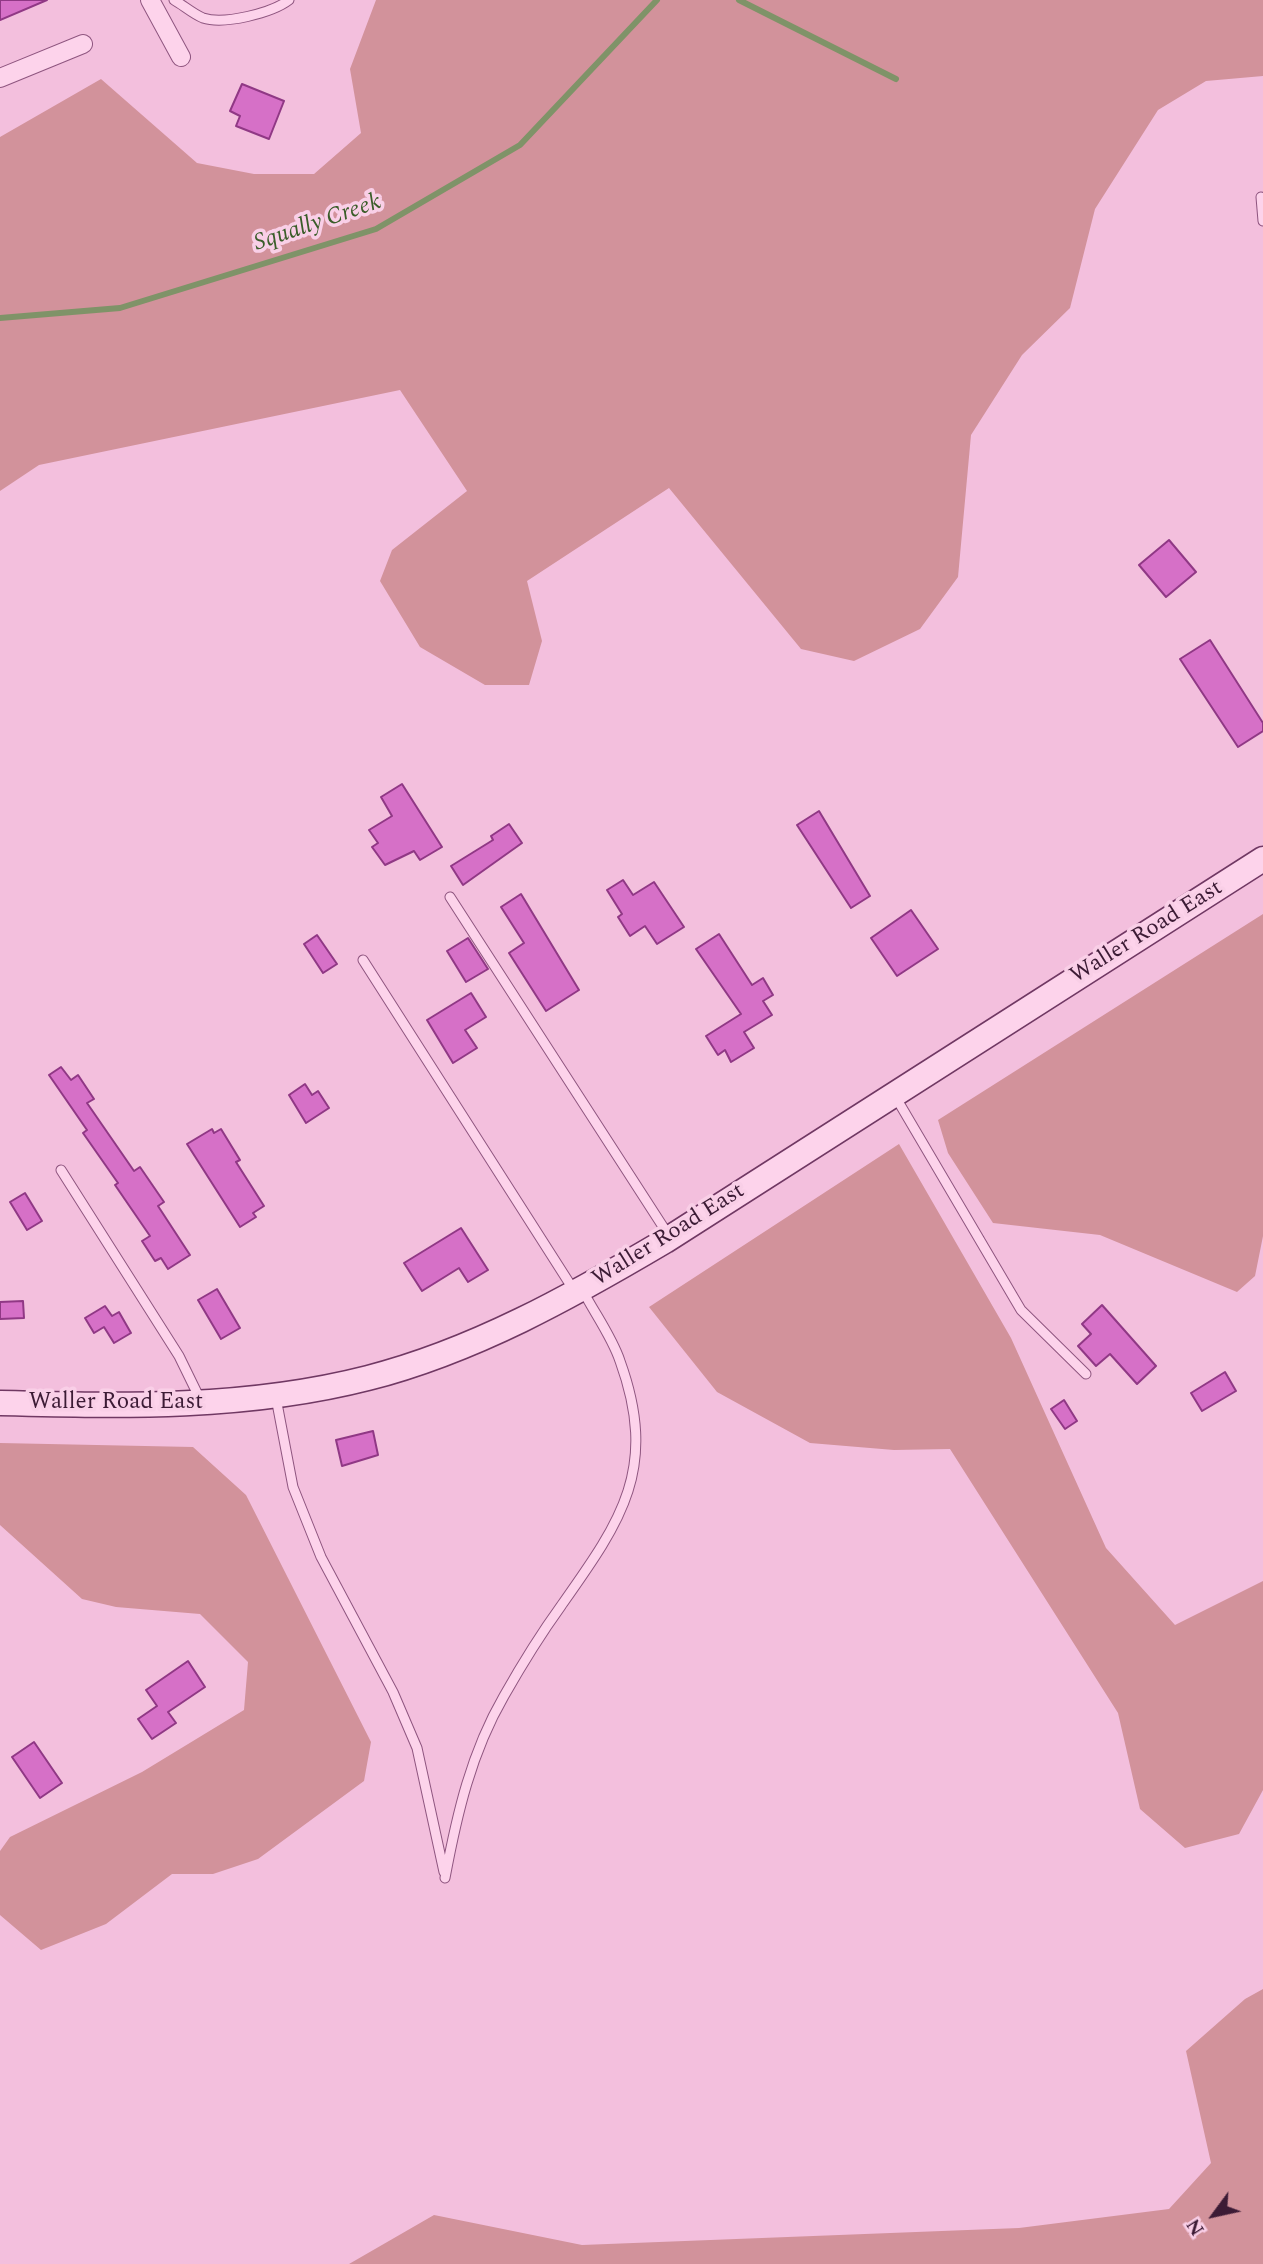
<!DOCTYPE html>
<html>
<head>
<meta charset="utf-8">
<style>
  body { margin:0 }
  #map { position:relative; width:1263px; height:2264px; overflow:hidden; background:#f3bfdd; font-family:Spectral,serif }
  canvas { display:block }
  .north { position:absolute; left:1179px; top:2180px; width:70px; height:70px; -webkit-text-stroke:5px #f9cfe7; paint-order:stroke; rotate:237deg; font-size:19px; font-weight:700; line-height:28px; text-align:center; color:#3c1b35 }
  .north::after { content:''; display:block; margin:auto; width:24px; height:32px; background:#3c1b35; clip-path:polygon(50% 0,100% 100%,50% 72%,0 100%) }
</style>
</head>
<body>
<div id="map">
<canvas width="1263" height="2264"></canvas>
<div class="north">N</div>
</div>
<script>
const ctx = document.querySelector('canvas').getContext('2d');
ctx.lineJoin = 'round';
function fill(path, color) { ctx.fillStyle = color; ctx.fill(path, 'evenodd'); }
function trace(path, color, width, dash) { ctx.strokeStyle = color; ctx.lineWidth = width; ctx.lineCap = dash ? 'butt' : 'round'; ctx.setLineDash(dash || []); ctx.stroke(path); }
function write(font, color, halo, rows, align = 'center') {
  ctx.font = font + ' Spectral,serif'; ctx.lineWidth = 7; ctx.setLineDash([]); ctx.textBaseline = 'middle'; ctx.strokeStyle = halo; ctx.fillStyle = color; for (const [text, x, y, turn = 0] of rows) {
    ctx.save(); ctx.translate(x, y); ctx.rotate((+turn || 0) * Math.PI / 180); ctx.textAlign = isNaN(turn) ? turn : align; if (halo) ctx.strokeText(text, 0, 0); ctx.fillText(text, 0, 0); ctx.restore();
  }
}
const green = new Path2D(`
  M376 0H1263V76L1206 81 1158 110 1095 209 1070 308 1022 355 971 435 958 577 920 629 854 661 801 649 669 488 527 581 542 641 529 685H485L420 647 380 581 392 550 467 491 400 390 39 465 0 491V137L101 79 197 163 254 174H314L361 133 350 69Z
  M1263 914V1236L1255 1276 1237 1292 1100 1235 993 1223 948 1153 938 1120Z
  M899 1144 1011 1338 1106 1548 1175 1625 1263 1581V1790L1239 1834 1185 1848 1140 1809 1118 1713 950 1449 894 1450 810 1443 717 1392 649 1307Z
  M0 1443 193 1447 246 1495 371 1742 364 1781 258 1859 213 1874H172L106 1924 41 1950 0 1915V1851L10 1837 142 1772 244 1710 248 1662 200 1614 116 1607 82 1599 0 1525Z
  M1263 1989V2264H349L434 2215 582 2245 1019 2228 1169 2209 1211 2163 1186 2051 1245 1999Z`);
const stream = new Path2D(`
  M739 0 896 79
  M0 318 120 308 376 229 520 145 657 0`);
const building = new Path2D(`
  M0 0H47L0 20Z
  M242 84 284 101 269 139 236 126 240 116 230 111Z
  M1169 540 1196 572 1166 597 1139 565Z
  M1210 640 1263 723V731L1238 747 1180 659Z
  M402 784 442 847 420 860 414 851 385 865 372 847 378 843 369 830 392 816 381 797Z
  M819 811 870 896 851 908 797 825Z
  M509 824 522 843 463 885 451 866 493 840 491 836Z
  M623 880 633 895 654 882 684 927 657 944 645 926 630 936 618 917 622 914 607 890Z
  M521 894 579 990 546 1011 509 953 524 943 501 907Z
  M911 910 938 949 897 976 871 938Z
  M719 934 752 985 763 978 773 995 763 1001 772 1015 744 1032 754 1048 731 1062 725 1050 718 1055 706 1036 741 1014 696 949Z
  M317 935 337 964 323 973 304 944Z
  M468 938 488 969 466 982 447 951Z
  M471 993 486 1017 465 1030 477 1048 453 1063 427 1020Z
  M61 1067 71 1080 78 1075 94 1099 87 1103 134 1171 140 1167 164 1202 158 1206 190 1255 168 1269 161 1258 155 1261 142 1241 150 1236 115 1185 118 1183 83 1133 87 1130 49 1075Z
  M305 1084 312 1095 318 1091 329 1108 306 1123 289 1095Z
  M212 1129 214 1133 221 1129 240 1160 236 1162 264 1206 253 1213 256 1217 240 1227 187 1144Z
  M25 1193 42 1221 27 1230 10 1202Z
  M461 1228 488 1270 468 1282 459 1268 422 1291 404 1263Z
  M217 1289 240 1328 221 1339 198 1300Z
  M23 1301 24 1318 0 1319V1302Z
  M1102 1305 1156 1366 1137 1384 1110 1354 1096 1366 1078 1346 1091 1334 1082 1324Z
  M105 1306 112 1316 119 1312 131 1333 114 1343 104 1327 94 1333 85 1318Z
  M1225 1372 1236 1391 1202 1411 1191 1393Z
  M1064 1400 1077 1421 1065 1429 1051 1409Z
  M373 1431 378 1455 342 1466 336 1440Z
  M188 1661 205 1687 168 1712 176 1723 152 1739 138 1719 157 1706 146 1690Z
  M34 1742 62 1783 40 1798 12 1757Z`);
const lane = new Path2D(`
  M174 0C183 5 193 14 203 18 224 25 272 13 289 0
  M1261 197 1263 221
  M450 897 669 1236
  M363 960 575 1292
  M895 1096 1021 1310 1086 1374
  M61 1170 179 1356 200 1399
  M276 1398 293 1487 321 1557 393 1692 417 1748 444 1872
  M445 1878C457 1814 471 1753 504 1696 521 1666 540 1635 561 1606 621 1521 659 1469 620 1361 612 1337 595 1314 583 1291`);
const street = new Path2D(`
  M150 0 181 57
  M0 78 83 44`);
const secondary = new Path2D(`
  M0 1403C124 1406 247 1409 368 1378 474 1351 572 1296 665 1241L1263 859`);
const streetNames = [
  ["Waller Road East",1147,933,-32],
  ["Waller Road East",669,1236,-32],
  ["Waller Road East",116,1403]
];
const waterNames = [
  ["Squally Creek",318,224,-19]
];
fill(green, '#d2929b');
trace(stream, '#7f9368', 6);
fill(building, '#d670c7');
trace(building, '#903885', 2);
trace(lane, '#8e557f', 11);
trace(street, '#8e557f', 20);
trace(secondary, '#703863', 27);
trace(lane, '#fdd3eb', 9);
trace(street, '#fdd3eb', 18);
trace(secondary, '#fdd3eb', 24);
write('23px', '#3c1b35', '#f9cfe7', streetNames);
write('italic 24px', '#3a5d29', '#f9cfe7', waterNames);
</script>
</body>
</html>
